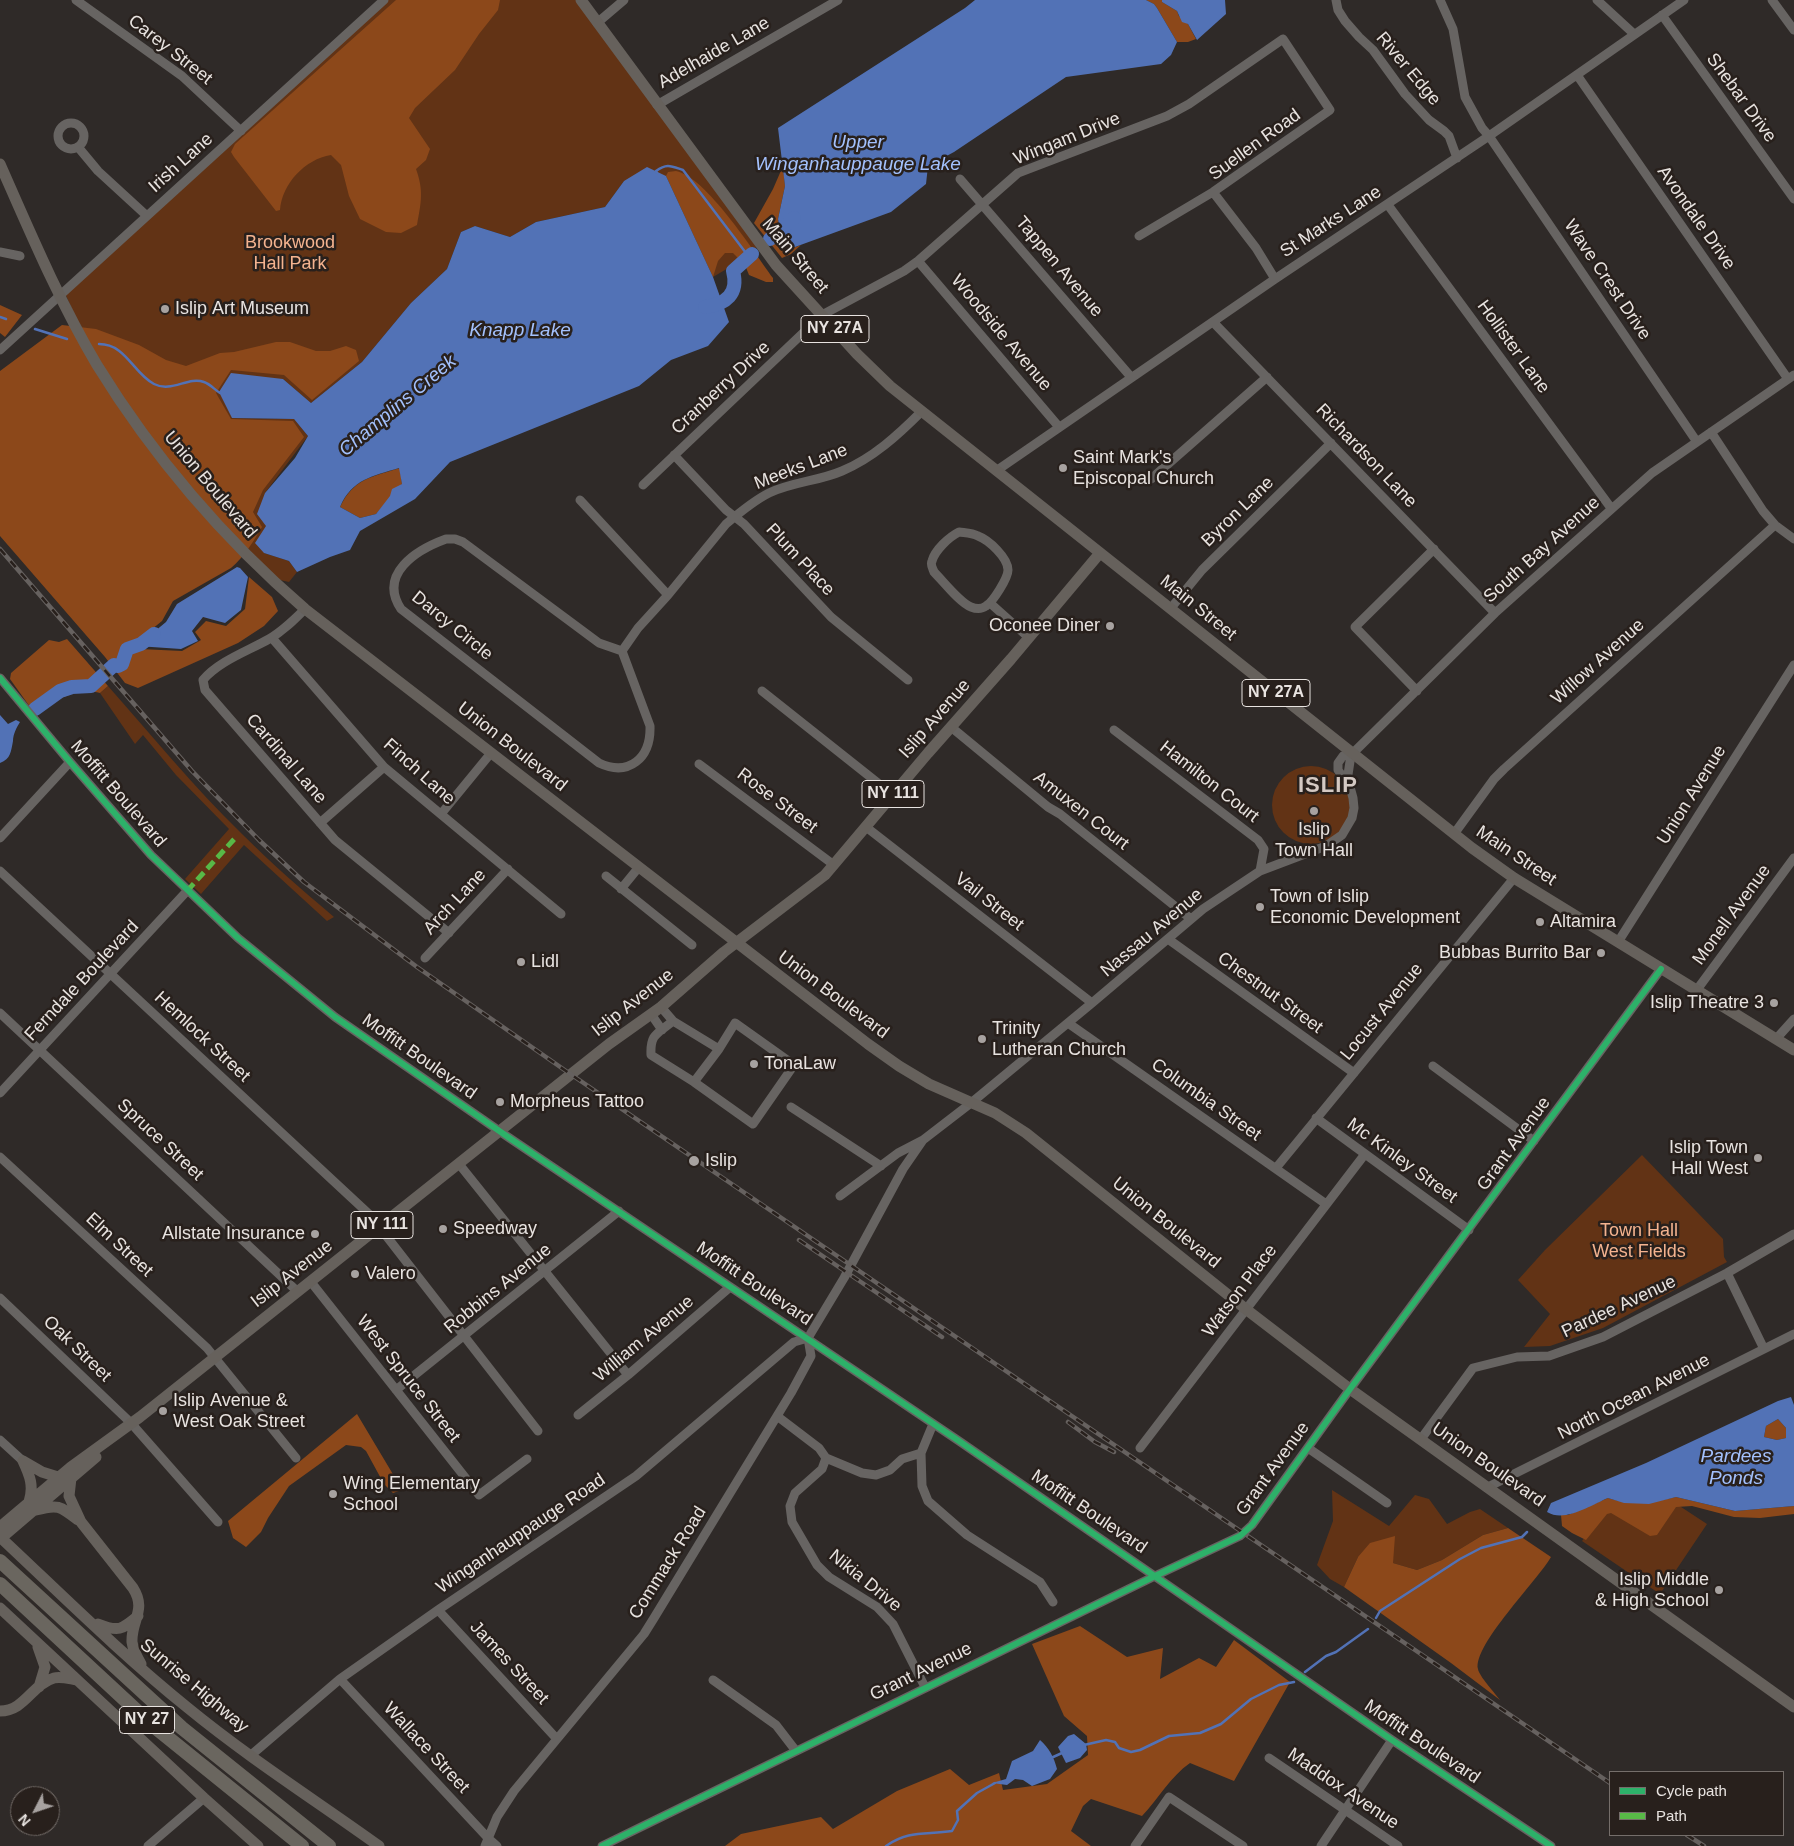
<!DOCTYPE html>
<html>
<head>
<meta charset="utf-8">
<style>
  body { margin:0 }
  #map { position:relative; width:1794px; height:1846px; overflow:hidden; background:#2f2a28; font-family:Helvetica,sans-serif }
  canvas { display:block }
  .legend { position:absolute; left:1609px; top:1771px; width:175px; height:65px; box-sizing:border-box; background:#28201c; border:1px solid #756e6a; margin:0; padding:6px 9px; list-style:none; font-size:15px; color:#e8e3e0 }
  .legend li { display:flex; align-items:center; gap:10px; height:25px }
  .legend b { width:25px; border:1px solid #756e6a }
  .north { position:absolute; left:10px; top:1786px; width:50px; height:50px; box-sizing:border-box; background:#28201c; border:1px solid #756e6a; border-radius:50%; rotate:229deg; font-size:14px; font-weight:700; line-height:20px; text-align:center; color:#e8e3e0 }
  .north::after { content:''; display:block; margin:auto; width:18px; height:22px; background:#a7a2a0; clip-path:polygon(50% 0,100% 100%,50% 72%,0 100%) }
</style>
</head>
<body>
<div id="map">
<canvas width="1794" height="1846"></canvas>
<ul class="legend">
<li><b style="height:6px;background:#2db169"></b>Cycle path</li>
<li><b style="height:6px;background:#58b947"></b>Path</li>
</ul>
<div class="north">N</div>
</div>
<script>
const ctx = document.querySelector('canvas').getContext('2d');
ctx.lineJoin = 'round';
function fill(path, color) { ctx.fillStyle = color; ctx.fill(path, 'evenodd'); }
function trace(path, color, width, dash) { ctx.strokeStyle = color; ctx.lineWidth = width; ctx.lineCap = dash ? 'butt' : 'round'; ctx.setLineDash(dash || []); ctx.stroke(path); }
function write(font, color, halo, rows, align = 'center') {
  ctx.font = font + ' Helvetica,sans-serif'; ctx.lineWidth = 5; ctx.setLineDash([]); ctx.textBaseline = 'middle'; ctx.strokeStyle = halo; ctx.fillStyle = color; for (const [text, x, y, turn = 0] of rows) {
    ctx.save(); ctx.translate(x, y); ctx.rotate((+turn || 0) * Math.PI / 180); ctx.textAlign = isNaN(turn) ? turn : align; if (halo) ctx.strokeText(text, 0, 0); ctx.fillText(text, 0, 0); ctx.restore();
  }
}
const green = new Path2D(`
  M386 0H577L759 242 752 254 713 277 666 176 624 181 605 207 536 222 510 237 475 226 461 232 447 269 411 303 362 362 311 403 283 379 232 418 294 419 308 436 265 493 266 526 264 553 289 561 297 572 289 582 271 578 92 354 64 291Z
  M108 686C152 736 194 787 241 833 271 863 302 890 334 917L327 921 244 845 201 894 185 879 229 829 176 775 143 735 135 744 100 693Z
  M1272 805a39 39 0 1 1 78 0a39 39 0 1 1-78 0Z
  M1642 1155 1723 1239 1724 1257 1727 1262 1603 1328 1550 1346 1524 1347 1550 1314 1518 1280 1545 1250Z
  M1332 1490 1389 1526 1415 1495 1429 1499 1447 1524 1470 1512 1480 1509 1508 1528 1483 1535 1442 1560 1417 1570 1393 1563 1358 1557 1344 1587 1330 1579 1317 1565 1333 1521Z
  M1675 1503 1707 1524 1660 1594 1582 1541 1607 1504Z`);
const forest = new Path2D(`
  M396 0H500L498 10 479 34 455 70 415 108 409 118 430 149 426 160 416 169C424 191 421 203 417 225L401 233 386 232 360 219 349 196 341 165 331 155C305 159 282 184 280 210L276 211 234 157 231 152 235 144Z
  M1146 0H1162V2L1177 11 1179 16 1188 24 1196 39 1188 42H1177L1157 8 1154 4Z
  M783 166 785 186 778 219 785 251 801 245 791 254 782 258 754 223 773 189Z
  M676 171C706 177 754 252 773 278V282H766L749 275 745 265 733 253H725L718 261 713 277 666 176 668 172Z
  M0 305 22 315 5 337 0 333Z
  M62 325 96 329 139 345 166 360 186 366 220 353 234 352 276 342H290L316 351H330L346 346 356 350 359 361 312 400 284 375 231 370 216 393 231 419 293 421 304 437 263 490 253 512 262 527C253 542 244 557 231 568L173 601 162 621 136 642 140 649 182 651 201 640 195 632 206 621 226 626 245 609 249 577 272 597 278 611 264 626 238 643 138 688 125 683 105 657 0 536V371Z
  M400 468 402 484 376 514 360 518 340 507C354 478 372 477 400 468Z
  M67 639 108 686 100 693C77 686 54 701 35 714L10 679 11 673 49 640 59 642Z
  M357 1414 394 1476 399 1491 393 1493 384 1484 366 1451 361 1447 346 1445 289 1486 268 1518 261 1532 246 1547 233 1538 228 1521Z
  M1778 1419 1786 1428V1438L1777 1440 1764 1437 1766 1426Z
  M1676 1497 1735 1511 1794 1506V1514L1760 1518 1734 1517 1692 1506 1676 1507 1657 1535 1650 1536 1611 1513 1607 1514 1586 1540 1572 1533 1562 1526 1561 1515H1568L1608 1498C1634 1506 1650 1503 1676 1497Z
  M1508 1528 1551 1557C1538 1580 1473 1645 1478 1669 1479 1676 1495 1693 1500 1700L1451 1663 1344 1587 1358 1557 1370 1543 1395 1536 1393 1563 1417 1570 1442 1560 1483 1535Z
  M1080 1626 1127 1657 1163 1648 1160 1679 1199 1658 1216 1667 1234 1640 1290 1682 1234 1781 1190 1763C1171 1776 1158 1799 1142 1816L1091 1799 1083 1806 1071 1831 1091 1846H725L741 1834 821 1817 833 1829 897 1791 950 1769 969 1785 999 1773 1003 1790 1047 1784 1088 1755 1087 1736 1064 1716 1032 1644Z`);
const water = new Path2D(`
  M975 0H1146L1154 4 1157 8 1177 42 1171 55 1161 64 1066 77 954 152 928 166 926 184 891 212 784 251 778 219 785 186 778 128 965 8Z
  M1162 0H1225L1226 14 1197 40 1188 24 1182 22 1177 11 1162 2Z
  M647 167 666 176 713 277 729 322 708 346 671 360 639 386 450 462 415 499 360 531 350 550 330 557 297 572 289 561 264 553 255 543 266 526 257 514 265 493 295 458 308 436 294 419 232 418 219 392 231 373 283 379 311 403 362 362 411 303 447 269 461 232 475 226 510 237 536 222 605 207 624 181ZM399 468 402 484 392 489 390 496 376 514 360 518 340 507C352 479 373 476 399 468Z
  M237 567 240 568 248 577 241 610 225 623 203 617 192 631 198 641 181 649 137 646 166 622 177 604Z
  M0 715 8 724 16 720 20 722C17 727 13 734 13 741 11 751 11 759 0 763Z
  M1791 1397 1794 1405V1506L1735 1511 1676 1497 1649 1504 1624 1503 1608 1498C1591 1505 1565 1523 1547 1512L1551 1503 1646 1463 1778 1401ZM1778 1419 1786 1428V1438L1777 1440 1764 1437 1766 1426Z
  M1074 1734 1086 1744 1087 1750 1080 1758 1066 1763 1058 1747 1068 1736Z
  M1040 1740C1049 1748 1054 1757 1057 1769L1050 1779 1032 1786 1023 1780 1015 1779 1007 1785 992 1783 1006 1779 1012 1761 1033 1751Z`);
const stream = new Path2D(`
  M657 173 656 171C667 163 671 166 683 170L749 257
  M0 317 6 319
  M35 329 67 339
  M99 344C126 344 133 373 154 384 172 393 188 376 204 382 210 384 215 390 220 393
  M1376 1618 1380 1611 1460 1559 1481 1548 1522 1537 1527 1532
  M1305 1672 1326 1656 1336 1652 1368 1629
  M1084 1745 1106 1740 1115 1742 1119 1748 1131 1752 1140 1750 1169 1736 1200 1733 1221 1724 1251 1699 1279 1685 1294 1682
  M1051 1758 1062 1753
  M886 1846C909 1830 925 1835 952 1831L958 1820 957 1811 977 1793 995 1783`);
const river = new Path2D(`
  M770 239 794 218
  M705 307C726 304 739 294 733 271L752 254
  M35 709 60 691 72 687 91 686 114 665 118 666 122 664 127 649 141 644 154 634`);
const minor = new Path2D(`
  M76 0 182 76 241 131
  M1336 0 1338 10 1345 21 1359 37 1373 50 1405 94 1429 120 1444 131 1449 136 1457 158
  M1440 0 1453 29 1465 97 1482 128 1489 136 1697 442
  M1597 0 1634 34
  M1772 0 1794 30
  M1662 15 1794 199
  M597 23 624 0
  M1577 75 1788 379
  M657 105 838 0
  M58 136a13 13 0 1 1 26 0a13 13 0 1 1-26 0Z
  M78 147 98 171 147 216
  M960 179 1131 377
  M1213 192 1256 248 1275 279
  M1388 205 1611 508
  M0 252 20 256
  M918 261 1059 427
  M1213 322 1495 613
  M0 350 384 0
  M1711 432 1763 511 1775 525 1794 539
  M674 455 726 510 744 524 831 617 908 680
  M996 471 1275 279 1489 136 1684 0
  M1151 479 1267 377
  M643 485 822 315 904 271 918 261 1018 173 1167 116 1189 104 1283 39 1330 110 1213 192 1139 236
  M580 500 668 595
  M959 532C966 533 972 533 978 536 989 540 1008 558 1008 570 1008 578 993 602 986 606 982 609 976 609 971 607 960 603 943 581 934 572 933 569 930 565 932 561 935 550 949 537 959 532Z
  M446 539H455L463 542 599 643 622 651 650 726C651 758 629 777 599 763L401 609C378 574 416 550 446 539Z
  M990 603 1028 637
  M1171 608 1202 570 1331 443
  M305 609C294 620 283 631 269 639 248 651 219 661 203 680L205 690 335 840 449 933
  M272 638 384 767 561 914
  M622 651 638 628 668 595 726 524C739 513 753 501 769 493 792 482 819 481 842 471 873 458 898 435 921 412
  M0 678 70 762 151 855 238 938 335 1017 508 1137 959 1441 1392 1740 1551 1846
  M762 691 893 795
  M1417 691 1355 627 1434 549
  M951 727 1048 807 1060 814 1191 919
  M1114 730 1258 840 1264 849 1260 871
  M699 764 834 865
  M1347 781 1351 755 1495 613 1652 473 1794 375
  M441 814 491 753
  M320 823 384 767
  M866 827 1092 1003
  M1454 834 1494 779 1504 769 1775 525
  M0 838 70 762
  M0 871 370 1215 538 1431
  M606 876 692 945
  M621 889 639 867
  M1168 939 1354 1073
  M1618 942 1794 665
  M425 958 508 869
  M1696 991 1794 858
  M661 1007 673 1021 719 1049
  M0 1013 298 1292
  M651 1014 662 1030
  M673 1021C657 1034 650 1034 651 1055L694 1082 753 1124 794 1065 735 1023 719 1049 694 1082
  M1068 1023 1326 1204
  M1776 1039 1794 1019
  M1433 1066 1534 1141
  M0 1093 187 891
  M791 1107 881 1166
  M1316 1118 1469 1230
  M0 1157 207 1348 296 1458
  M459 1164 628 1375
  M1276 1168 1514 878
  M840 1196 898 1153 923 1140 971 1103 1092 1003 1203 909 1260 871 1326 846 1342 835 1352 818 1354 808 1353 798 1350 787 1338 770V763L1343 756 1351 755
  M1727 1273 1764 1349
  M311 1282 479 1495 527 1459
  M0 1298 131 1423 218 1522
  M396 1390 619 1211
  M578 1415 628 1375 730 1287
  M777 1416 819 1448 826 1458 822 1469 795 1493 790 1506 792 1522 817 1565 829 1577 877 1607 893 1624 925 1687
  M933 1424 921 1453 922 1486 928 1501 967 1535 1040 1582 1053 1602
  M1421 1439 1473 1368 1517 1357 1549 1356 1603 1337 1727 1273 1794 1234
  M0 1440 23 1461
  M1140 1448 1365 1154
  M1308 1448 1387 1503
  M826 1458 862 1473 876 1475 890 1470 902 1459 921 1453
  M1488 1487 1794 1334
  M438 1610 556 1738
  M340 1679 488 1838 497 1846
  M713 1680 776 1725 796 1751
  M250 1756 340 1679 438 1610 636 1476 794 1342 808 1338
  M1269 1758 1398 1846
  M148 1846 204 1798
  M485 1846 497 1817 514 1791 644 1634 654 1618 791 1393 811 1356 808 1338 844 1278 903 1169 923 1140
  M602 1846 1155 1576 1240 1536 1252 1525 1350 1389 1661 969
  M1135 1846 1169 1797 1243 1846
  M1321 1846 1392 1740`);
const major = new Path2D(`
  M581 0 776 265 857 354 890 386 1472 848 1514 878 1794 1050
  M0 164C30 232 59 301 97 365 153 456 224 539 305 609L868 1044 899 1066 929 1084 995 1113 1026 1133 1247 1310 1350 1389 1794 1707
  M23 1461C30 1476 34 1486 29 1502
  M23 1461 42 1472 58 1477
  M71 1478 69 1496 81 1522 133 1588C147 1610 131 1620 132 1642 133 1650 137 1657 141 1664
  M36 1510C58 1504 60 1506 78 1520
  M0 1527 71 1467 140 1417 609 1044 661 1007 724 952 825 875 928 753 1011 659 1100 553
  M0 1537C62 1595 122 1655 188 1708 249 1758 315 1800 379 1846
  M0 1539 96 1457
  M0 1608 204 1798 258 1846
  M98 1624C118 1632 122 1630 138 1616
  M38 1647 45 1667 39 1687
  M0 1711C25 1711 32 1684 54 1678 61 1676 70 1679 77 1680`);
const highway = new Path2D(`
  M0 1561 182 1728 329 1846
  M0 1584 151 1724 302 1846`);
const rail = new Path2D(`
  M0 549 192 771 259 840 304 882 417 967 566 1071 1610 1783
  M799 1240 942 1337
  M1068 1422 1095 1442 1114 1452
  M1687 1835 1704 1846`);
const quiet = new Path2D(`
  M187 891 237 836`);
const cycleway = new Path2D(`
  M0 678 70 762 151 855 238 938 335 1017 508 1137 959 1441 1392 1740 1551 1846
  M602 1846 1155 1576 1240 1536 1252 1525 1350 1389 1661 969`);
const markers = [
  [165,309,5,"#a7a2a0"],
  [1063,468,5,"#a7a2a0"],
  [1110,626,5,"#a7a2a0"],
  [1314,811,5,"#a7a2a0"],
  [1260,907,5,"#a7a2a0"],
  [1540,922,5,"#a7a2a0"],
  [1601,953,5,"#a7a2a0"],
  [521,962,5,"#a7a2a0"],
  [1774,1003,5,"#a7a2a0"],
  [982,1039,5,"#a7a2a0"],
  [754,1064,5,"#a7a2a0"],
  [500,1102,5,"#a7a2a0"],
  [1758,1158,5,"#a7a2a0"],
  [694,1161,6,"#a7a2a0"],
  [443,1229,5,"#a7a2a0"],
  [315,1234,5,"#a7a2a0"],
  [355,1274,5,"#a7a2a0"],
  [163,1411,5,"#a7a2a0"],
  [333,1494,5,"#a7a2a0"],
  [1719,1590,5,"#a7a2a0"]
];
const shields = [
  [835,329,68],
  [1276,693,68],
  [893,794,62],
  [382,1225,62],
  [147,1720,55]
];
const shieldNames = [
  ["NY 27A",835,329],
  ["NY 27A",1276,693],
  ["NY 111",893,794],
  ["NY 111",382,1225],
  ["NY 27",147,1720]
];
const streetNames = [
  ["Carey Street",170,50,38],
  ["Adelhaide Lane",714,53,-30],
  ["River Edge",1408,69,50],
  ["Shebar Drive",1741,98,54],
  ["Wingam Drive",1067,139,-22],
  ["Suellen Road",1255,145,-36],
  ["Irish Lane",181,163,-42],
  ["Avondale Drive",1696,218,55],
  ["St Marks Lane",1331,222,-33],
  ["Main Street",795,256,50],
  ["Tappen Avenue",1059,267,50],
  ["Wave Crest Drive",1607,280,56],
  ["Woodside Avenue",1001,333,50],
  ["Hollister Lane",1513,347,54],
  ["Cranberry Drive",721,388,-43],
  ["Richardson Lane",1366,456,46],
  ["Meeks Lane",801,467,-21],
  ["Union Boulevard",210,485,50],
  ["Byron Lane",1238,512,-44],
  ["South Bay Avenue",1542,550,-42],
  ["Plum Place",800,560,47],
  ["Main Street",1198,608,39],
  ["Darcy Circle",452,626,39],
  ["Willow Avenue",1598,662,-42],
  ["Islip Avenue",935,719,-49],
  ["Union Boulevard",512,747,38],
  ["Cardinal Lane",286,759,49],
  ["Finch Lane",419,772,42],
  ["Hamilton Court",1209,782,38],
  ["Moffitt Boulevard",118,794,49],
  ["Union Avenue",1692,795,-58],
  ["Rose Street",777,801,37],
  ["Amuxen Court",1081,811,38],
  ["Main Street",1516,856,34],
  ["Arch Lane",455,902,-47],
  ["Vail Street",989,902,38],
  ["Monell Avenue",1732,915,-54],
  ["Nassau Avenue",1152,933,-40],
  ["Ferndale Boulevard",82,981,-47],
  ["Chestnut Street",1270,993,36],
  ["Union Boulevard",833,995,37],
  ["Islip Avenue",633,1003,-38],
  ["Locust Avenue",1382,1012,-51],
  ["Hemlock Street",202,1037,43],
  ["Moffitt Boulevard",419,1057,35],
  ["Columbia Street",1206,1100,35],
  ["Spruce Street",160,1140,43],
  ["Grant Avenue",1514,1144,-54],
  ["Mc Kinley Street",1402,1161,36],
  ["Union Boulevard",1166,1223,39],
  ["Elm Street",119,1245,43],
  ["Islip Avenue",292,1274,-38],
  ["Moffitt Boulevard",754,1284,34],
  ["Robbins Avenue",498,1289,-39],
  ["Watson Place",1240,1291,-53],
  ["Pardee Avenue",1619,1307,-25],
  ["William Avenue",644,1339,-40],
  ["Oak Street",77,1349,44],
  ["West Spruce Street",408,1379,52],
  ["North Ocean Avenue",1634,1397,-27],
  ["Union Boulevard",1488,1465,35],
  ["Grant Avenue",1273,1469,-54],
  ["Moffitt Boulevard",1089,1512,34],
  ["Winganhauppauge Road",521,1534,-34],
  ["Commack Road",668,1563,-58],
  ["Nikia Drive",865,1581,39],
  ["James Street",509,1663,47],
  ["Grant Avenue",921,1672,-26],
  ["Sunrise Highway",194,1686,40],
  ["Moffitt Boulevard",1422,1742,34],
  ["Wallace Street",426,1748,47],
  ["Maddox Avenue",1343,1789,34]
];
const parkNames = [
  ["Brookwood",290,243],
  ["Hall Park",290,264],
  ["Town Hall",1639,1231],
  ["West Fields",1639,1252]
];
const poiNames = [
  ["Islip Art Museum",175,309],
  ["Saint Mark's",1073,458],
  ["Episcopal Church",1073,479],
  ["Oconee Diner",1100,626,"right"],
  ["Islip",1314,830,"center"],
  ["Town Hall",1314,851,"center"],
  ["Town of Islip",1270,897],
  ["Economic Development",1270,918],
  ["Altamira",1550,922],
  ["Bubbas Burrito Bar",1591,953,"right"],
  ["Lidl",531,962],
  ["Islip Theatre 3",1764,1003,"right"],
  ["Trinity",992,1029],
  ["Lutheran Church",992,1050],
  ["TonaLaw",764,1064],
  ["Morpheus Tattoo",510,1102],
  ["Islip Town",1748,1148,"right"],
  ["Hall West",1748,1169,"right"],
  ["Islip",705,1161],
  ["Speedway",453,1229],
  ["Allstate Insurance",305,1234,"right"],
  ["Valero",365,1274],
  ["Islip Avenue &",173,1401],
  ["West Oak Street",173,1422],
  ["Wing Elementary",343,1484],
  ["School",343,1505],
  ["Islip Middle",1709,1580,"right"],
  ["& High School",1709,1601,"right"]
];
const waterNames = [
  ["Upper",858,143],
  ["Winganhauppauge Lake",858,165],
  ["Knapp Lake",520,331],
  ["Champlins Creek",398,406,-40],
  ["Pardees",1736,1457],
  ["Ponds",1736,1479]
];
const districtNames = [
  ["ISLIP",1328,786]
];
fill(green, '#623315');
fill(forest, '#8c481a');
fill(water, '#5272b6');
trace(stream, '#5272b6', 2.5);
trace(river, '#5272b6', 14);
trace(minor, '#676462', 9);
trace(major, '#66615c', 11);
trace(highway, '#6a665f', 14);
trace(rail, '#66615f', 4.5);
trace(rail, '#28201c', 2.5, [8]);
trace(quiet, '#58b947', 5, [10, 5]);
trace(cycleway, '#2db169', 6);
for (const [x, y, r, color] of markers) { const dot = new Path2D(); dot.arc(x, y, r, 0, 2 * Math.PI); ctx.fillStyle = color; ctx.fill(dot); trace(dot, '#28201c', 2); }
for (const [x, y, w] of shields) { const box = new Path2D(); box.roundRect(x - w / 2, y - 13.5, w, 27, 4); ctx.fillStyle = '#28201c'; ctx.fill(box); trace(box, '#e8e3e0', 1); }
write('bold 16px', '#e8e3e0', null, shieldNames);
write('18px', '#e8e3e0', '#28201c', streetNames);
write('18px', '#f4b38f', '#28201c', parkNames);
write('18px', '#e8e3e0', '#28201c', poiNames, 'left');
write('italic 19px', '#a3c1fd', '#28201c', waterNames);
ctx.letterSpacing = '1px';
write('bold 22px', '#d4c9c3', '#28201c', districtNames);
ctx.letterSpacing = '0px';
</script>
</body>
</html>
